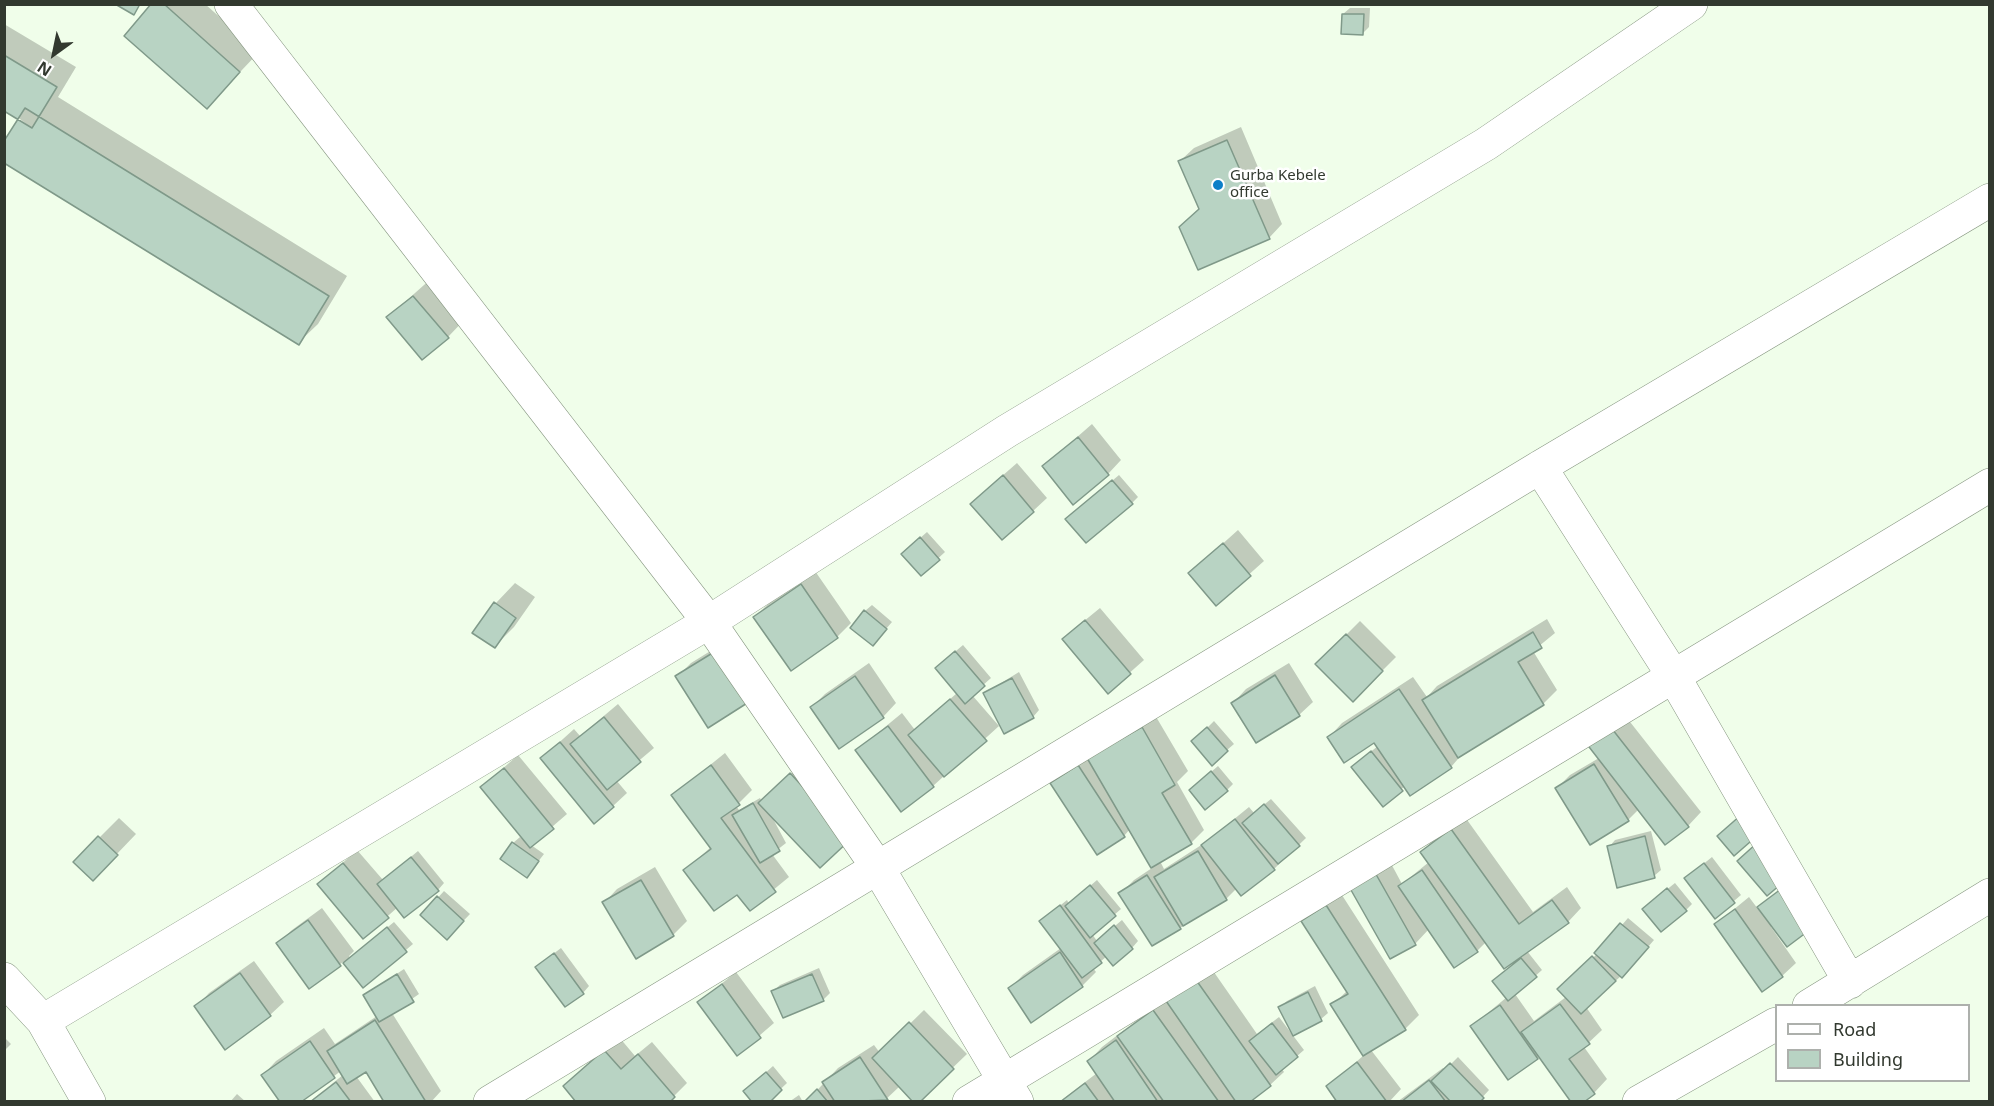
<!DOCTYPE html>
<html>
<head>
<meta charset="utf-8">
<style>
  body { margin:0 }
  #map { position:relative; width:1994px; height:1106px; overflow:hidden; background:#f0feea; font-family:"Noto Sans",sans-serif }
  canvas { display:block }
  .frame { position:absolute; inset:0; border:6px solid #32392f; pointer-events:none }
  .legend { position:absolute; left:1775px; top:1004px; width:195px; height:78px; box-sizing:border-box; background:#fff; border:2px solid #adb0ac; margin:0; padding:8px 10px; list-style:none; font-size:18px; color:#32392f }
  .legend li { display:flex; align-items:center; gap:12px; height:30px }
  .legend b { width:30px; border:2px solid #adb0ac }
  .north { position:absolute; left:24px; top:24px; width:60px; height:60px; -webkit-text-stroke:4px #fff; paint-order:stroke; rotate:213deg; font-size:16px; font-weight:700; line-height:24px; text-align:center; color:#32392f }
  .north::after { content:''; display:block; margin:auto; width:21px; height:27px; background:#32392f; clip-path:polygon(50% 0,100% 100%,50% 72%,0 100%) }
</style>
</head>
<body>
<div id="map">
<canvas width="1994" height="1106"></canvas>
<div class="frame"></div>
<ul class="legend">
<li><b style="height:8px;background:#fff"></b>Road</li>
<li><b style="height:16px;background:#b8d3c3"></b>Building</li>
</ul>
<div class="north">N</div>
</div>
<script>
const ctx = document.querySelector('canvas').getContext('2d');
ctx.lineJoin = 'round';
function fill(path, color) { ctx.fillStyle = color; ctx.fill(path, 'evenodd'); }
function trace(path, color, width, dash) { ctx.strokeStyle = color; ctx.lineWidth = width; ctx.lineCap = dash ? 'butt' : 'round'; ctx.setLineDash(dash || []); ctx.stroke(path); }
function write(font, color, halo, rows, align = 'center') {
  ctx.font = font + ' "Noto Sans",sans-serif'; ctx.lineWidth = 5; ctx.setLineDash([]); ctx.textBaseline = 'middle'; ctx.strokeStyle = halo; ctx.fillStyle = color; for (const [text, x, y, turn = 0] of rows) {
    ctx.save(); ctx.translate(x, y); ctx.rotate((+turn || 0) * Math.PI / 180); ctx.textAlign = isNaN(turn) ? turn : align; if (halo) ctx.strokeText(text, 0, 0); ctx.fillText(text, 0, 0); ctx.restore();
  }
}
const shadow = new Path2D(`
  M153 4H205L259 52 207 107Z
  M1350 8H1370L1369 27 1362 34 1343 14Z
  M4 24 76 67 58 97 347 276 318 324 298 343 20 119 4 109Z
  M1241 127 1282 224 1269 238 1200 208 1180 161 1194 148Z
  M433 277 467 317 448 337 388 317Z
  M1092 424 1121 460 1108 474 1044 466Z
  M1017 463 1047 498 1033 511 986 490Z
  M1119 475 1138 497 1132 503 1074 513Z
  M1238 530 1264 561 1216 604 1190 573Z
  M927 532 945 552 921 574 910 547Z
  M815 571 851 623 837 637 755 617 768 604Z
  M515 583 535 597 514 627 495 646 475 633 496 603Z
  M872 605 892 622 879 637 865 611Z
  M1100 608 1144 660 1108 692 1078 626Z
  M1547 619 1555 633 1533 651 1557 690 1543 704 1464 752 1451 767 1411 794 1405 786 1383 805 1359 761 1378 746 1375 741 1329 737 1342 723 1413 677 1427 697 1437 686Z
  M1360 621 1396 657 1353 700 1317 664Z
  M733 637 764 685 677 677 691 663Z
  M963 645 991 678 972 695 999 726 933 786 901 809 857 750 902 713 915 730 957 693 943 662Z
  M869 663 896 703 883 717 812 707 825 694Z
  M1289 663 1313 702 1299 715 1233 703 1246 689Z
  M1019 672 1039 710 1033 717 985 693Z
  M618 704 654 748 616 780 627 793 613 806 542 758 574 729 580 736Z
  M1623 713 1701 812 1688 826 1639 809 1628 820 1557 788 1570 775 1599 758Z
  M1155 715 1188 771 1177 782 1204 830 1191 843 1160 861 1164 869 1206 842 1249 807 1254 813 1271 799 1306 838 1274 869 1237 888 1226 899 1180 928 1120 894 1134 880 1152 868 1130 829 1124 836 1052 783 1065 770Z
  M1214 721 1234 744 1227 750 1200 735Z
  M725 753 752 790 736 806 739 810 760 798 762 802 804 761 864 824 771 815 786 843 772 854 789 877 750 909 738 893 685 870 711 847 673 795Z
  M518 755 567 814 531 845 544 854 527 876 513 843 520 837 525 841 482 787Z
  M1218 766 1233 784 1227 790 1197 784Z
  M1465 817 1533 912 1567 887 1581 908 1568 922 1527 951 1542 970 1515 994 1534 1021 1566 997 1559 989 1597 954 1628 918 1654 940 1629 969 1586 1007 1602 1030 1584 1047 1607 1079 1594 1093 1540 1055 1508 1078 1472 1026 1507 997 1501 975 1524 955 1523 953 1486 942 1477 951 1429 929 1415 944 1349 883 1387 856 1402 884 1429 862 1422 852 1435 838Z
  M119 818 136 834 93 879 75 862Z
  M1651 831 1661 870 1654 876 1609 847 1615 840Z
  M357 850 383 880 418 851 444 883 438 890 398 907 364 937 319 884Z
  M1712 857 1741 895 1715 917 1686 878Z
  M655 867 687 921 674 934 637 957 604 903 617 889Z
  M1097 880 1121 909 1092 934 1097 941 1122 920 1138 941 1132 948 1107 956 1093 968 1096 972 1082 986 1032 1021 1010 988 1023 975 1061 948 1041 921 1067 900 1069 904Z
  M1675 883 1692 904 1686 910 1650 903Z
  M444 891 470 914 447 938 422 915Z
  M1340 892 1419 1015 1405 1029 1371 1050 1401 1089 1389 1102H1339L1328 1087 1364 1055 1332 1005 1347 991 1303 921 1316 908Z
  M1749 897 1758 909 1766 901 1773 925 1771 927 1796 963 1782 976 1716 924Z
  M322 908 354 951 349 956 350 958 394 922 413 944 363 986 343 962 309 987 278 943 292 930Z
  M561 948 589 986 583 993 544 961Z
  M254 961 284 1002 270 1015 196 1007 209 993Z
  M1209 965 1257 1034 1279 1017 1304 1050 1282 1069 1284 1072 1270 1085 1247 1102H1059L1097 1073 1089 1061 1102 1047Z
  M819 968 830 993 823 1000 773 991 780 985Z
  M404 969 419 994 392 1013 441 1091 431 1102H386L366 1070 356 1076 375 1102H309L343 1075 341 1071 298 1102 263 1075 276 1061 324 1028 335 1044 377 1016 365 995Z
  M736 972 774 1023 738 1054 699 1002Z
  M1315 986 1328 1013 1321 1019 1280 1007 1287 1001Z
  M924 1010 967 1054 917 1102 900 1086 883 1102H806L838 1068 874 1045 880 1053Z
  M4 1037 11 1044 4 1051Z
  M619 1037 635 1056 652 1042 687 1083 674 1096 565 1086Z
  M1458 1057 1489 1090 1478 1102H1397L1443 1068 1445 1070Z
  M773 1066 787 1083 767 1102 752 1085Z
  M237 1094 246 1102H230Z
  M799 1095 803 1102H789Z`);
const building = new Path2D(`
  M115 4H140L134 15Z
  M151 4H164L240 72 207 109 124 36Z
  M1342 14H1364L1363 35 1341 34Z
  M4 55 57 87 32 128 4 111Z
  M25 108 329 296 299 345 4 163V141Z
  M1227 140 1270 239 1198 270 1179 227 1199 209 1178 161Z
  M413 296 449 338 422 360 386 317Z
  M1078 437 1109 475 1073 505 1042 466Z
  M1003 475 1034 512 1002 540 970 504Z
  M1112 480 1133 504 1086 543 1065 519Z
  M920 537 940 560 921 576 901 554Z
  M1223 543 1251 576 1216 606 1188 573Z
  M801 584 838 638 791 671 753 617Z
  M494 602 516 618 495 648 472 633Z
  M864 610 887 629 873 646 850 628Z
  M1085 620 1131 674 1108 694 1062 639Z
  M1533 632 1542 648 1518 662 1544 705 1458 758 1422 700Z
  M1346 634 1383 671 1353 702 1315 664Z
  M719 649 752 700 708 728 675 676Z
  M955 651 985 686 965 704 935 668Z
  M1275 675 1300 716 1256 743 1231 703Z
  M855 676 884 718 839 749 810 707Z
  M1012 678 1034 718 1004 734 983 693Z
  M1399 689 1452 768 1410 796 1374 743 1344 763 1327 737Z
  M950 699 987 741 944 777 908 735Z
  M604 717 641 762 607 790 570 744Z
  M1609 725 1689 827 1665 845 1586 743Z
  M888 726 934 787 901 812 855 750Z
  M1142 727 1175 785 1162 793 1192 844 1151 868 1087 758Z
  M1207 727 1228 751 1212 766 1191 741Z
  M560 742 614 807 594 824 540 758Z
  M1371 751 1403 791 1383 807 1351 767Z
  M1594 764 1629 821 1590 845 1555 788Z
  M711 765 740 805 721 818 776 892 750 911 737 895 714 911 683 870 711 849 671 795Z
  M1078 765 1125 837 1097 855 1050 783Z
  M504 768 554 829 530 848 480 787Z
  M1211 771 1228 791 1205 810 1189 790Z
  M790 773 851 839 820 868 758 803Z
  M753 803 780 851 760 863 732 815Z
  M1264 804 1300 846 1278 864 1242 823Z
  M1741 815 1758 835 1734 856 1717 836Z
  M1235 819 1275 870 1241 896 1201 845Z
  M1451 829 1519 924 1552 900 1569 923 1504 969 1420 852Z
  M98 836 118 855 93 881 73 862Z
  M1645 836 1655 878 1617 888 1607 846Z
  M512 842 539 861 527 878 500 859Z
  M1757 843 1787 879 1767 896 1737 861Z
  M1198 851 1227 900 1183 926 1154 877Z
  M411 857 439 891 404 918 377 884Z
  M343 863 389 918 363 939 317 884Z
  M1704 863 1735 903 1715 919 1684 878Z
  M1373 869 1416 945 1390 959 1347 883Z
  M1422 870 1478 952 1454 968 1398 886Z
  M1147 875 1181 929 1152 946 1118 893Z
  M641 880 674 936 636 959 602 902Z
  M1090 885 1116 916 1090 938 1065 906Z
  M1785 886 1815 926 1787 947 1757 907Z
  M1667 888 1687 911 1661 932 1642 909Z
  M437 896 464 921 447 940 420 915Z
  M1060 905 1102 963 1082 978 1039 921Z
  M1326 905 1406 1030 1363 1056 1330 1004 1348 994 1301 921Z
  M1735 909 1783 977 1762 992 1714 924Z
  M308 920 341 966 309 989 276 943Z
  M1620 923 1649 947 1622 978 1594 953Z
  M1114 925 1133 949 1113 966 1094 943Z
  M387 927 407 952 363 988 343 963Z
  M1060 952 1083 987 1031 1023 1008 988Z
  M554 953 584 994 565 1007 535 967Z
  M1592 956 1616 981 1581 1014 1557 989Z
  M1521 958 1537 977 1508 1001 1492 981Z
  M240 973 271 1016 225 1050 194 1006Z
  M397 974 414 1002 379 1022 363 995Z
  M812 974 824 1001 783 1018 771 991Z
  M1194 977 1271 1086 1250 1102H1236L1164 998Z
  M722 984 761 1038 737 1056 697 1002Z
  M1308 992 1322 1021 1293 1036 1278 1007Z
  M1560 1004 1590 1044 1569 1059 1595 1094 1584 1102H1571L1521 1032Z
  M1500 1005 1538 1059 1508 1080 1470 1026Z
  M1153 1010 1219 1102H1164L1117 1036Z
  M375 1020 426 1102H384L366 1072 347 1084 327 1051Z
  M909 1022 954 1069 920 1102H913L872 1058Z
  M1272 1023 1298 1057 1276 1075 1249 1041Z
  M1116 1040 1158 1102H1115L1087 1061Z
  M310 1041 335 1078 301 1102H280L261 1075Z
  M604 1050 621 1069 638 1054 675 1097 670 1102H576L563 1086Z
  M860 1057 888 1100 835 1102 822 1082Z
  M1357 1062 1387 1102H1337L1326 1086Z
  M1450 1063 1484 1098 1480 1102H1451L1431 1081Z
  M766 1072 782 1090 770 1102H752L743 1091Z
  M1429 1080 1446 1102H1401Z
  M336 1082 351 1102H310Z
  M1085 1083 1099 1102H1060Z
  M817 1089 828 1102H804Z`);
const street = new Path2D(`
  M231 4 709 622 878 868 1017 1102
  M1540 467 1674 677 1850 982
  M4 979 43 1021 89 1102
  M1809 1006 1990 895
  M43 1021 709 622 1007 431 1486 144 1691 4
  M490 1102 1540 467 1990 200
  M969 1102 1990 485
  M1639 1102 1776 1024`);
const markers = [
  [1218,185,6,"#0c7fc8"]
];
const poiNames = [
  ["Gurba Kebele",1230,176],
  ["office",1230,193]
];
fill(shadow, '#0003');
fill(building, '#b8d3c3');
trace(building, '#7f9989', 1.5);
trace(street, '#869680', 34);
trace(street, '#fff', 33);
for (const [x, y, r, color] of markers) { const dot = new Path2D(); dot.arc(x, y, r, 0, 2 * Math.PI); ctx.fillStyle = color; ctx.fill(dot); trace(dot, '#fff', 2); }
write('15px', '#32392f', '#fff', poiNames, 'left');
</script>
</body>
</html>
